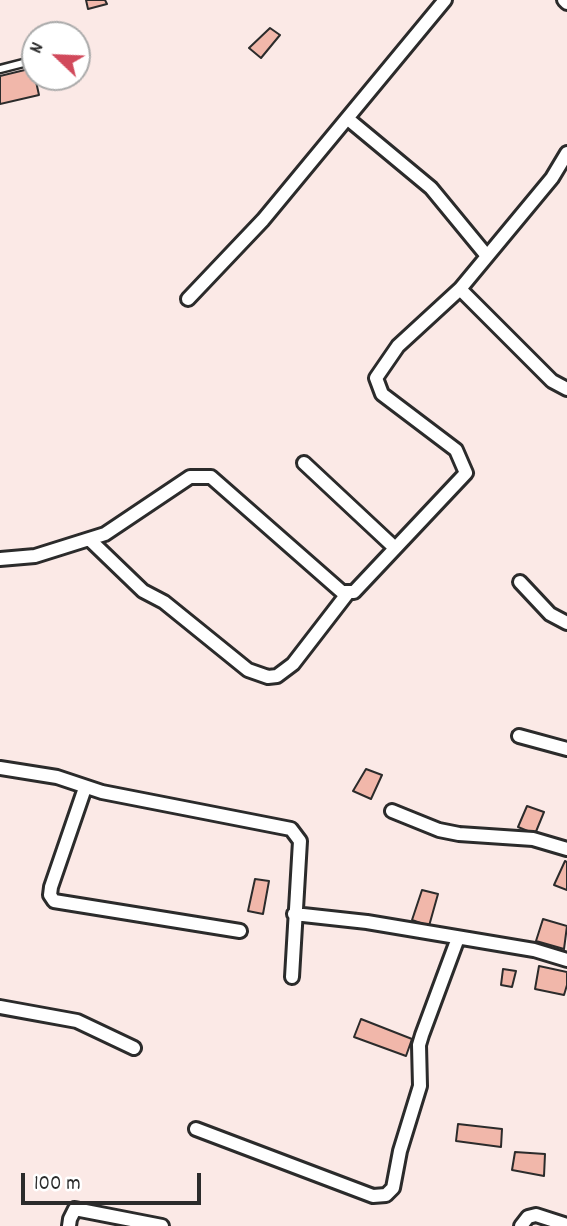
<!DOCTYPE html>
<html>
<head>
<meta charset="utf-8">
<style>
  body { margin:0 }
  #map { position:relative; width:567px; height:1226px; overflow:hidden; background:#fbe9e6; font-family:Dekko,sans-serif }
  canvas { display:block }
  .north { position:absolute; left:21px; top:21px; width:70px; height:70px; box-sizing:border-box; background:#fff; border:2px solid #aaa; border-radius:50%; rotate:293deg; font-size:19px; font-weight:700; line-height:28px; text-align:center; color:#2b2b2b }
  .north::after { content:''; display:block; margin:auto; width:24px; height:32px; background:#d1495b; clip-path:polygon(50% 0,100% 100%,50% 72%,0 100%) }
  .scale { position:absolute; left:21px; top:1173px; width:180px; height:32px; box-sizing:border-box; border:4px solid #2b2b2b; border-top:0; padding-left:9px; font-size:21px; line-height:24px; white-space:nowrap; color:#2b2b2b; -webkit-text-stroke:5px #fff; paint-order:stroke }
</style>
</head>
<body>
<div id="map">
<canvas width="567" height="1226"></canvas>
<div class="north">N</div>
<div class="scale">100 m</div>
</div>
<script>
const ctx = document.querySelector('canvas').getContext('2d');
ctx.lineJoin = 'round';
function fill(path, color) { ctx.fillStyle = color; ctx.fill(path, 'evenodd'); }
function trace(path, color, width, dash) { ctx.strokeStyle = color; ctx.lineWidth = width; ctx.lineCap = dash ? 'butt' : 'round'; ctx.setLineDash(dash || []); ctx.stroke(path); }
const building = new Path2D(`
  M86 0H105L107 4 88 9Z
  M270 28 280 35 261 58 249 48Z
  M33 68 39 95 0 104V76Z
  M366 769 382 775 371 799 353 791Z
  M527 806 544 812 535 834 518 827Z
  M565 861 567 862V890L554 885Z
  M255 879 269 881 263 914 248 911Z
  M422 890 438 894 429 926 412 920Z
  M543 919 567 926 564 949 536 941Z
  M539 966 567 972V985L564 995 535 989Z
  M503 969 516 971 512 987 501 985Z
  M361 1019 412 1039 406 1056 354 1037Z
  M458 1124 502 1129 501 1147 456 1141Z
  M515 1152 545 1154 544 1176 512 1170Z`);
const lane = new Path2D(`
  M0 69 35 60`);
const street = new Path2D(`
  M564 0 567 3
  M348 119 431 188 487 256
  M460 289 552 381 567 389
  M188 299 263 220 445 0
  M304 463 395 548
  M89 539 143 591 164 602 248 670 268 677 277 676 293 664 347 594
  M0 559 35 556 105 534 190 477H211L342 592H354L466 473 456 450 382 394 376 378 398 346 460 289 552 178 567 153
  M520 582 550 614 567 623
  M519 736 567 749
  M0 768 57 777 102 792 291 829 300 841 292 977
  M85 788 51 887 50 895 54 901 240 931
  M392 811 439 830 459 834 533 839 567 849
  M294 914 367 922 534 950 567 960
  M0 1007 77 1021 134 1048
  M196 1129 373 1196 386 1195 393 1188 400 1151 420 1086 419 1045 422 1035 458 938
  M69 1226 70 1219 75 1209 162 1226
  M521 1226 528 1217 536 1215 567 1225`);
fill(building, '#f1b7aa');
trace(building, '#2b2b2b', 2);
trace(lane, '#2b2b2b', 11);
trace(street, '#2b2b2b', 18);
trace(lane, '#fff', 6);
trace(street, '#fff', 12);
</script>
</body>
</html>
